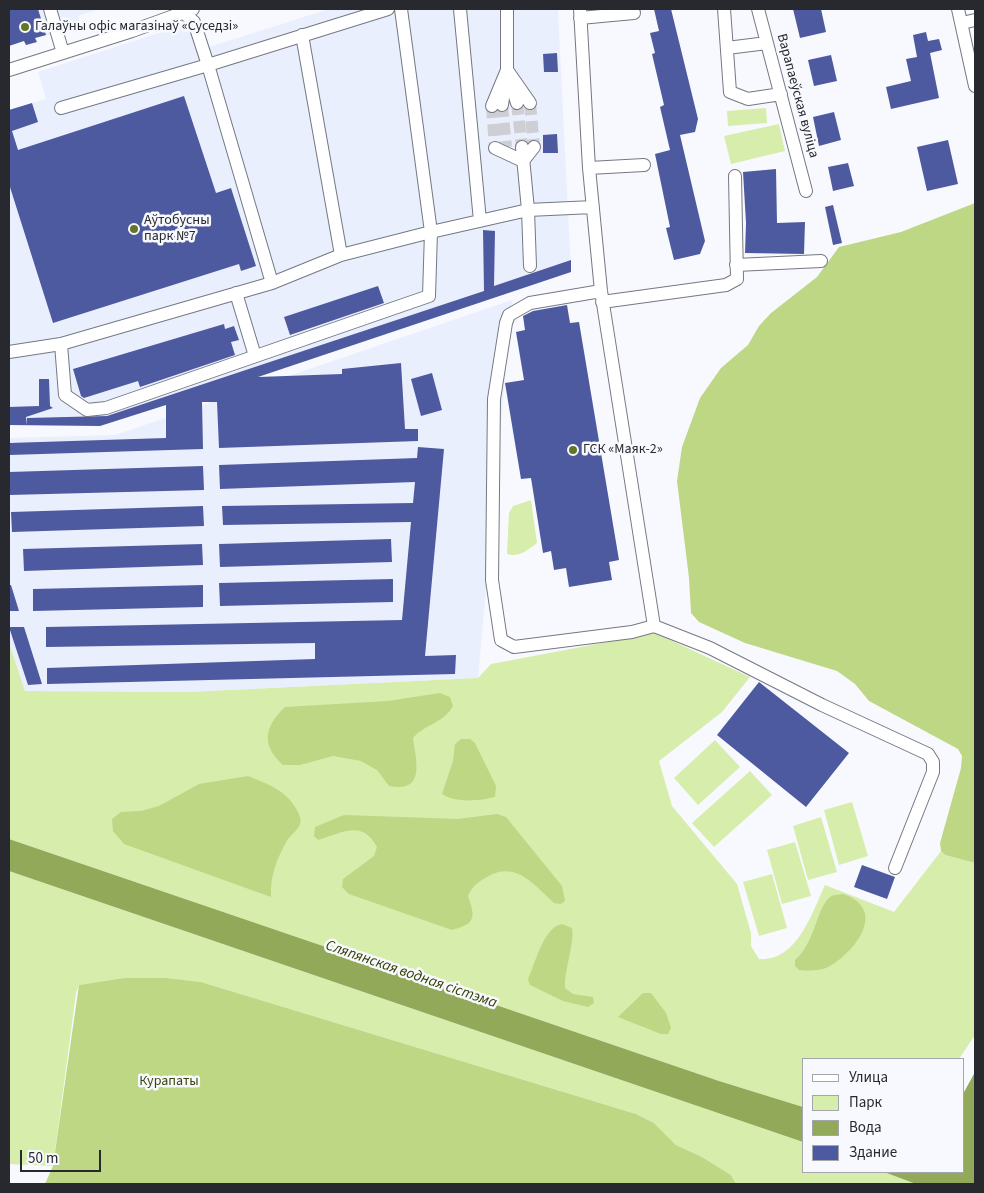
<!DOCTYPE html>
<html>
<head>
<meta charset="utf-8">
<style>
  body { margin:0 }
  #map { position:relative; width:984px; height:1193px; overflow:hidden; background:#f8f9fe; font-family:"Source Sans 3",sans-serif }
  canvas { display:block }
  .frame { position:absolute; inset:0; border:10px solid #28292e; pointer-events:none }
  .legend { position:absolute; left:802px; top:1058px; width:162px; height:115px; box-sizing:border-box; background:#f8f9fe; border:1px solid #a5a6ab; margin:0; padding:6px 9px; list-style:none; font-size:15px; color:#28292e }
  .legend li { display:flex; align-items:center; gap:10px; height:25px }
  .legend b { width:25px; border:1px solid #a5a6ab }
  .scale { position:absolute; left:20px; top:1150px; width:81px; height:22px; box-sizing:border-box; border:2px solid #28292e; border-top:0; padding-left:6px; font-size:15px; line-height:18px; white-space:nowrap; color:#28292e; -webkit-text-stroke:4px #f8f9fe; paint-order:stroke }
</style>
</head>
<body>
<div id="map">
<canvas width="984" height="1193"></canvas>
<div class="frame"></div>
<ul class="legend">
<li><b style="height:6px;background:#fff"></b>Улица</li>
<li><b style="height:14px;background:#d7edab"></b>Парк</li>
<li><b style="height:14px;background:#91a958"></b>Вода</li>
<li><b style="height:14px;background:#4e5a9f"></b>Здание</li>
</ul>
<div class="scale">50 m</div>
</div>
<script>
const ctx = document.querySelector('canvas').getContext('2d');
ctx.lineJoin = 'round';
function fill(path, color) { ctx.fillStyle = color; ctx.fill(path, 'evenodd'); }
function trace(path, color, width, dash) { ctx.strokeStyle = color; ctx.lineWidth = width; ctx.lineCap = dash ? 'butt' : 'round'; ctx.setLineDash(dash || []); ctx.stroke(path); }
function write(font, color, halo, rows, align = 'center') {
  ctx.font = font + ' "Source Sans 3",sans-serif'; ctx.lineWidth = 5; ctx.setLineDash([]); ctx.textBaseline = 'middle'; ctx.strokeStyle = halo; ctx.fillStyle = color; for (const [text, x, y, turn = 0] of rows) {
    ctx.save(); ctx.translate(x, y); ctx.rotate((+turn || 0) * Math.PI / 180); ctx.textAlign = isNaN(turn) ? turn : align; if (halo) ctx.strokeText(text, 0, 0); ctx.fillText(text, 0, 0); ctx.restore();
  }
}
const built = new Path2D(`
  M9 9H99L78 16 82 27 36 38V42L26 45 24 41 9 46Z
  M329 9H558L571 272 100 426 9 425V110L46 99 38 72 199 20 209 47Z
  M512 300 478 678 188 692 25 691 9 643V438L115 435Z`);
const green = new Path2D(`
  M766 108 767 123 728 126 727 111Z
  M779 124 785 151 731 164 724 136Z
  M531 500 537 543C528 550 518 558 507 554L509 513 513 506Z
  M655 633 750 677 722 712 659 761 672 806 737 884 751 933V946L759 959C797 962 812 913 825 885L894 912 941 851 945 855 975 863V1035L959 1059H803V1107L719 1081 9 839V643L25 691 188 692 478 678 491 664Z
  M715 740 740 767 698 805 674 778Z
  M750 771 772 795 714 847 692 823Z
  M852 802 868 856 839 865 824 810Z
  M821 817 837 872 808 880 793 826Z
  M795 842 811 896 782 904 767 850Z
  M9 871 803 1142V1172H884L916 1184H736L731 1175 702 1157 676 1145 654 1123 636 1114 201 982C159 977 120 979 79 985L76 993 53 1166 9 1164Z
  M772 874 787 928 759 936 743 882Z`);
const forest = new Path2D(`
  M975 203V863L945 855 941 851 940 843 961 768 962 756 958 749 869 701 855 684 837 671 745 643 699 622 691 613 689 578 677 481 682 447 700 398 721 368 748 345 759 326 771 313 817 277 839 247 901 232Z
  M440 693 450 697 453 706C444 723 425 724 413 738 416 761 426 793 389 786L377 770 361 761 333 756 300 765H283C261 745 264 727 285 707L388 701Z
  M461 739H470L475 743 496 786 495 797C480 801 455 803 442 794L453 761 455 744Z
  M248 776C268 784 286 790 297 810 299 815 302 819 300 824 298 830 292 834 288 839 277 858 270 875 271 897L124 844 113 831 112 819 121 812 141 811 159 806 199 784Z
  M497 814 506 817 562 886 565 901 561 904 554 903C534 885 516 860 487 877 477 883 473 885 468 896 476 918 475 924 452 930L349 894 342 887 343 879 374 856 377 847C362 819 342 833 318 840L314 836 315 827 344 815 458 819Z
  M843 894C888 909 856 951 830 966 821 971 809 971 799 970L795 966V960C815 943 816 910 829 898 833 894 838 895 843 894Z
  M562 924 572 928C575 941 564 971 565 988L573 994 593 997 594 1003 588 1007 563 1001 530 985 528 979C536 962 543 928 562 924Z
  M125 978H165L201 982 636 1114 654 1123 676 1145 702 1157 731 1175 736 1184H45L53 1166 79 985Z
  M643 993H651L666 1013 671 1028 668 1034H661L618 1017Z`);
const water = new Path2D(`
  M9 839 719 1081 803 1107V1142L9 871Z
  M975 1072V1184H916L884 1172H963V1094Z`);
const building = new Path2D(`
  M9 9H38L46 35 35 38 37 42 26 45 24 41 9 46Z
  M654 9H671L698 119 695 132 680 135 705 241 700 254 674 260 666 228 670 227 655 154 670 150 660 107 664 105 652 54 655 53 650 33 659 31Z
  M793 9H821L826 32 800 38Z
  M926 32 928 41 939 39 942 50 930 53 939 98 891 109 886 87 911 81 906 59 917 57 913 35Z
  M557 53 558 72H544L543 54Z
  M831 55 837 81 814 86 808 60Z
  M184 96 216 193 231 188 256 266 241 271 239 264 53 323 9 184V110L32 103 38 122 12 131 18 150Z
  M834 112 841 140 819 146 813 117Z
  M557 134 558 153H543V135Z
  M948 140 958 184 927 191 917 147Z
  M848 163 854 186 833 191 828 167Z
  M776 169 777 223 805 222 804 254 745 253 746 223 743 172Z
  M833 205 842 243 833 245 825 207Z
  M483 230 495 231 494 286 571 260V272L258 377 342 374V369L401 363 405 429H418V441L219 448 217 402H202L203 449 9 455V443L166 438V405L100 426 9 425V407L39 406V379H49L50 406 53 408 26 417 27 425V418L107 416 484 291Z
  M378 286 384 303 290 335 284 317Z
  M567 305 570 323 579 322 619 560 609 562 612 580 569 587 566 568 554 570 551 551 543 553 531 478 521 479 505 383 524 380 516 332 525 330 523 316 533 311Z
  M224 324 225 329 234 326 239 340 231 342 235 355 140 387 138 381 84 398 81 396 73 369Z
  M432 373 442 410 421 416 411 379Z
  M418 447 444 449 425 656 456 655 455 674 47 684V668L315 659V643L46 647V627L402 620 411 522 223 525 222 506 413 503 415 482 220 489 219 465 417 458Z
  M203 466 204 490 9 495V472Z
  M203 506 204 526 12 532 11 512Z
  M391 539 392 562 220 567 219 544Z
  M202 544 203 565 24 571 23 549Z
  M393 579V602L220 606 219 583Z
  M9 585H11L19 611H9Z
  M203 585V607L33 611V589Z
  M9 627H24L42 684 28 685Z
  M759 682 849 753 806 807 717 735Z
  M862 865 895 877 887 899 854 887Z`);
const minorTunnel = new Path2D(`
  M517 103 522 147
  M530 103 534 147
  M502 105 506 147
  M492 106 495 148`);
const minor = new Path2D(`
  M50 9 63 53
  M460 9 480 221
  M580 9 589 168 601 291 654 626
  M724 9 730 92 748 99 781 94
  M758 9 806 191
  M958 9 975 86
  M183 12 194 22 208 65 388 9
  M580 18 634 13
  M962 23 975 20
  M302 35 341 255
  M727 48 767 43
  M9 70 132 31 193 9
  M510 80 517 103
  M502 105 507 70V9
  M492 106 507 70 530 103
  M522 147 528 210 530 266
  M495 148 523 161 534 147
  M589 168 644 165
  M736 265 821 261
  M272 283 341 255 431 232 401 9
  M601 291 530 303 509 315 506 323 494 399 492 580 501 640 514 647 632 632 654 626 710 648 822 705 928 754 933 762V772L895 868
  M236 293 255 356
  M602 302 726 285 737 279 735 176
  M61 344 65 395 87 410 106 408 429 296 431 232 528 210 593 207
  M9 352 61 344 272 283 208 65 61 108`);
const markers = [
  [25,27,5,"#617627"],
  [134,229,5,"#617627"],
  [573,450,5,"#617627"]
];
const poiNames = [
  ["Галаўны офіс магазінаў «Суседзі»",35,27],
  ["Аўтобусны",144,221],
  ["парк №7",144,237],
  ["ГСК «Маяк-2»",583,450]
];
const streetNames = [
  ["Варапаеўская вуліца",797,96,75]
];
const parkNames = [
  ["Курапаты",169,1082]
];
const waterNames = [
  ["Сляпянская водная сістэма",411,975,19]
];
fill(built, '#eaeffe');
fill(green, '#d7edab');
fill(forest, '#bdd784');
fill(water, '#91a958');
fill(building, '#4e5a9f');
trace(minorTunnel, '#cecfd4', 12, [12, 6]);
trace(minor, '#757883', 14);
trace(minor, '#fff', 12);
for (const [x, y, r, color] of markers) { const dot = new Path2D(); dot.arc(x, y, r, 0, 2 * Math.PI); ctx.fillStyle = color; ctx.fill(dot); trace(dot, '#f8f9fe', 2); }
write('14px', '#28292e', '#f8f9fe', poiNames, 'left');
write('14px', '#28292e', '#f8f9fe', streetNames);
write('14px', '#384708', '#f8f9fe', parkNames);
write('italic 15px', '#324101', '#f8f9fe', waterNames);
</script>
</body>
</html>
